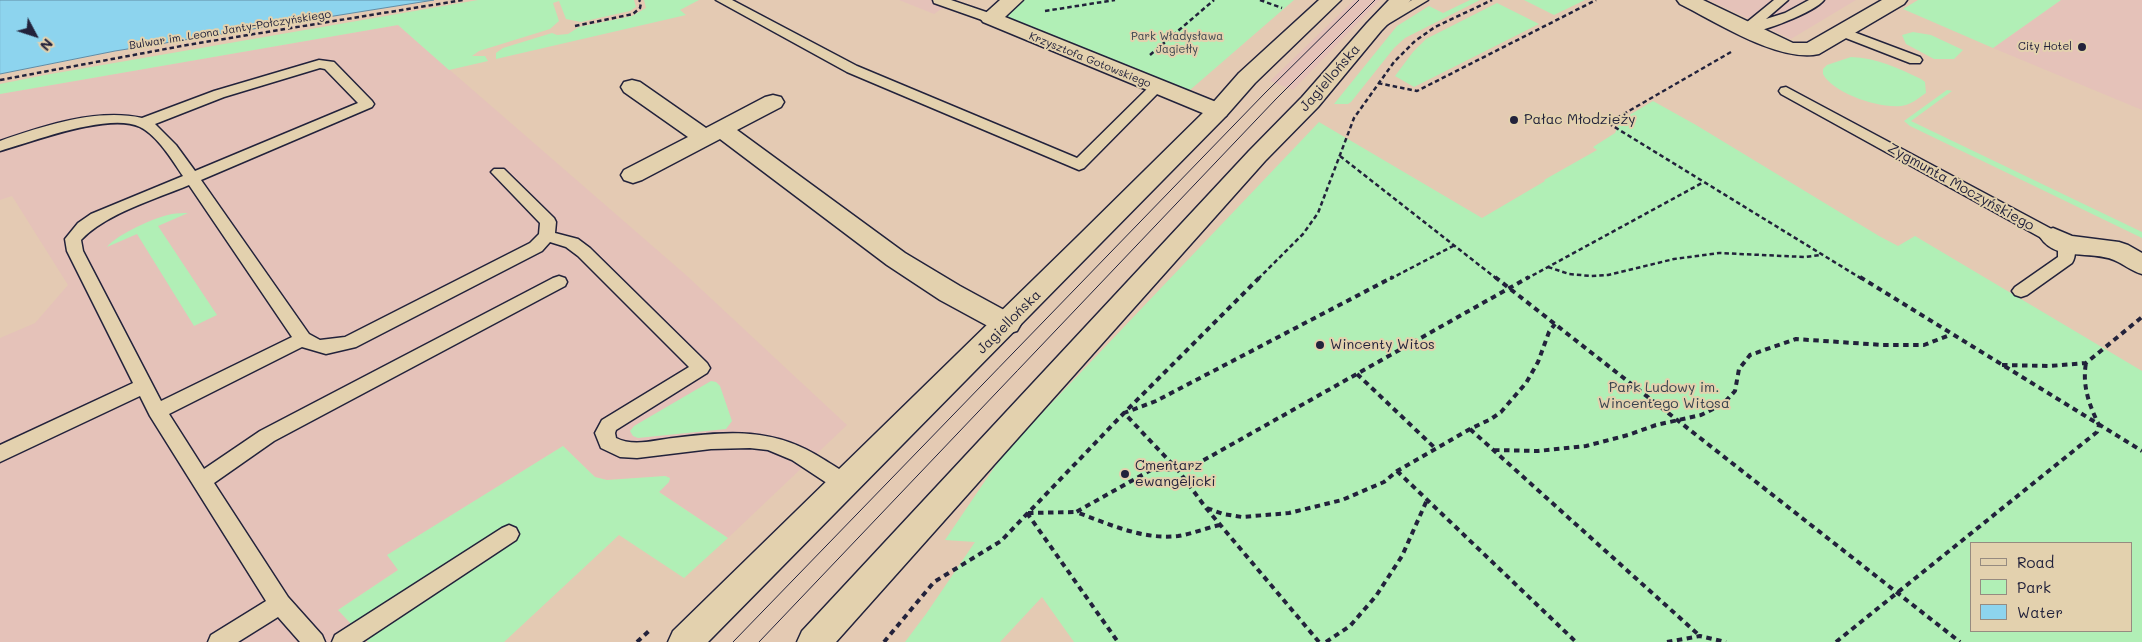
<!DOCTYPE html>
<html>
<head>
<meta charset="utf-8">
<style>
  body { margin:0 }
  #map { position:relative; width:2142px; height:642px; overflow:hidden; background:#e4cab3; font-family:Mali,sans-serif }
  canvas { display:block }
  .legend { position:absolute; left:1970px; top:542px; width:162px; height:90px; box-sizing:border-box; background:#e3d1ae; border:1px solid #968b80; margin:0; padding:6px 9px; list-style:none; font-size:15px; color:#22223b }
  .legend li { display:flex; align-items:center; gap:10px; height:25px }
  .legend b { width:25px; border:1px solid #968b80 }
  .north { position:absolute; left:10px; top:10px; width:50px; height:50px; -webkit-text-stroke:4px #e3d1ae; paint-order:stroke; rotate:130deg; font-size:14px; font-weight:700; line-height:20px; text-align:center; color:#22223b }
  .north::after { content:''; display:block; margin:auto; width:18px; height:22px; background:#22223b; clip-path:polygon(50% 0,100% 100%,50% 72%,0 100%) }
</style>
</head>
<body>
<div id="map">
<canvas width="2142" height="642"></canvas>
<ul class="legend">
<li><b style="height:6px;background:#e3d1ae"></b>Road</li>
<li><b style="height:14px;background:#b1efb6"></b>Park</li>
<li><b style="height:14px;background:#8dd4ee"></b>Water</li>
</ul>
<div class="north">N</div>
</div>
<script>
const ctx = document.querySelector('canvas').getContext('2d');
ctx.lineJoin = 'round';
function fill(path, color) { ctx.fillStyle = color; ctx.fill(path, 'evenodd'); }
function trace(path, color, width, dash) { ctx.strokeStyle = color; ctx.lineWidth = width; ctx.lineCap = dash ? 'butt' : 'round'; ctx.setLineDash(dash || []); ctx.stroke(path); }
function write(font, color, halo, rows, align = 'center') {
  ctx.font = font + ' Mali,sans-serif'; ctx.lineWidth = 4; ctx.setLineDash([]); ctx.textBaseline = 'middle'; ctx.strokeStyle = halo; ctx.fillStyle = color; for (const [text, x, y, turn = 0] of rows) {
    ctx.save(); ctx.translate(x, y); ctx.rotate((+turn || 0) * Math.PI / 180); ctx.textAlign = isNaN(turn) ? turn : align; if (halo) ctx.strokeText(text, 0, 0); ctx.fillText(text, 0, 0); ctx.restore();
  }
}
const built = new Path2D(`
  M899 0H954L934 14Z
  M1354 0H1380L1293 90 1270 81Z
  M1709 0H1856L1791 39Z
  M2061 0H2142V110L1993 48Z
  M398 25 686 275 847 425 728 538 658 491 669 478 666 476 607 480 595 477 563 446 388 555 398 570 338 610 368 642H0V338L35 323 68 285 12 196 0 200V94Z`);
const green = new Path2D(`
  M478 0H634L636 7 630 11 581 22 566 19 559 1 553 3 559 21 550 29 479 51 472 56H485L488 61 449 70 398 25 0 94V84L45 75Z
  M644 0H699L680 10 686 15 496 59V53L503 48 552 33 557 35 568 34 579 27 632 16 646 8Z
  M1013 0H1294L1190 90 1127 75 990 18Z
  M1470 0H1480L1405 38 1394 48 1351 102 1348 104H1334L1397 26 1429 6 1443 13Z
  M1524 0H1585L1554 15Z
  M1918 0H2061L1993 48 1903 9Z
  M1497 3 1539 24 1414 87 1395 76 1413 52 1426 39Z
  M1913 32 1931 35 1963 50 1954 59H1934L1906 44 1902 35Z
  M1851 57C1877 58 1898 68 1921 79L1925 82 1926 93C1920 97 1913 103 1906 105 1885 111 1833 94 1823 74V69L1827 65Z
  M1947 90 1952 91 1911 121 2142 232V238L1910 126 1904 121Z
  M1653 101 1696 125 1879 236 1898 246 1915 236 2142 371V642H1074L1042 597 1000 642H905L926 614 975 542 945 540 1004 453 1319 122 1482 218 1545 181 1544 180 1597 150 1593 147 1615 133 1621 120ZM1971 543H2131V631H1971Z
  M188 213 158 226 217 315 194 326 137 234 107 247C117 234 156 217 172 214 177 213 183 213 188 213Z
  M711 381 716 382 720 386 732 421 726 429 638 438 633 436 630 431 634 426Z
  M563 446 595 477 607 480 665 476 670 478 669 482 659 492 728 538 684 578 619 535 504 642H368L338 610 398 570 387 555Z`);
const water = new Path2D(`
  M0 0H434L115 51 0 74Z`);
const pathFar1 = new Path2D(`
  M1260 0 1282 8
  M1045 11 1115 0
  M575 26 633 14 640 8 641 3 639 0
  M1731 52 1608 123 1862 279
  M1150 55 1214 0
  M0 80 187 45 463 0
  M1378 83 1417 91 1596 0
  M1340 156 1497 279
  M1548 267 1569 274 1591 276 1608 275 1674 259 1719 253 1805 257 1821 255
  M1258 279 1303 234 1318 213 1354 118 1394 62 1415 41 1435 27 1492 0
  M1390 279 1455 245
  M1526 279 1702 183`);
const path = new Path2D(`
  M1495 277 1960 642
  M1860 277 2142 451
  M2002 365 2050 366 2086 363 2142 317
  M1357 374 1436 449
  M1470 429 1700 636
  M1494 450 1538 451 1586 446 1628 435 1656 425 1701 415 1723 404 1735 391 1739 369 1750 355 1796 339 1883 345H1924L1950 335
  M1397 471 1576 642
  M1207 508 1223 514 1242 517 1289 513 1342 500 1384 482 1397 471 1470 429 1491 419 1501 412 1526 383 1538 362 1549 332 1555 324
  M1027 513 1118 642
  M1028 513 1076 512
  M1220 525C1206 528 1192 534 1178 536 1142 540 1109 524 1076 512L1151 470 1188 469 1529 277
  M637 642 651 629
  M884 642 934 582 1001 541 1124 413 1260 277
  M1319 642 1206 508 1178 470 1124 413 1156 401 1393 277
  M1326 642 1350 626 1376 596 1402 556 1427 500
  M1667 642 1700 636 1726 642
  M1836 642 2097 432 2099 425C2089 405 2082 385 2086 363`);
const lane = new Path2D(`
  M716 0H732L857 66 1077 158 1152 84H1162L1164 87 1084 168 1079 170 847 72Z
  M933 0H951L995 15 997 18 990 22 985 21 934 3Z
  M1412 0H1428L1383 27 1378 28 1371 24Z
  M1774 0H1788L1766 19 1785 13 1809 0H1824C1815 12 1755 36 1741 33L1739 30 1741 27Z
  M1843 28 1920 57 1922 60 1920 63H1910L1838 35 1836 32 1838 29Z
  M319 60 334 62 372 101 374 104 372 107 201 180 309 334 320 340 345 337 530 243 539 234 540 223 491 172 494 169H504L554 218 556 222 555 233 578 239 590 248 707 363 710 368 707 373 616 430 615 433 616 438C633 447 655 440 673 438 729 431 774 427 823 459 834 466 850 474 856 485L853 491 846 493 839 491 792 460 768 450 750 448 711 449 637 458 620 457 601 448 595 433 602 420 689 367 578 256 566 247 550 242 542 251 356 347 326 354 302 347 169 414 204 469 260 431 553 278 559 276 565 278 567 282 565 286 274 441 214 483 288 597 322 635 325 642H300L278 617 238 642H208L211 635 266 601 150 416 140 396 0 462V445L133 383 67 251 65 239 78 223 91 214 183 176C172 160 158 136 140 127 109 112 32 142 0 151V141C43 126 97 108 142 118L214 91ZM320 68 325 69 358 103 195 171 176 145 155 124 224 97ZM189 185 292 337 161 401 83 251 81 240C105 214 156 199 189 185Z
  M1786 87 2059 233 2061 237 2059 241 2053 242 2047 241 1781 94 1779 91 1781 88Z
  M2066 238 2072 240C2076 246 2076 257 2072 263L2027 295 2021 297 2015 295 2012 291 2015 287 2058 257V244L2060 240Z
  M509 525 516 528 519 534 516 540 362 642H332L335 635 502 528Z`);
const street = new Path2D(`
  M1000 0H1023L1005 17 1226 106 1229 111 1226 116 1218 118 1210 116 983 22 980 18Z
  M1677 0H1703L1793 43H1807L1882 0H1907L1904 4 1819 54C1779 63 1716 22 1680 4Z
  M632 80 640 82 706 128 765 97 773 95 781 97 784 102 781 107 737 130 905 253 960 286 1017 317 1021 324 1017 331 1007 334 997 331 940 300 887 265 720 139 642 180 633 183 624 180 621 175 624 170 688 137 624 92 621 87 624 82Z
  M2053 228 2072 236 2119 242 2128 245 2142 253V274C2131 271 2124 264 2114 260 2091 250 2056 262 2040 237L2044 231Z`);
const secondary = new Path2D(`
  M1319 0H1341L1255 83 1226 116 708 642H668L673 631 1076 238 1210 106 1239 73Z
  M1389 0H1411L1381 31 1318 107 1265 161 836 642H797L802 631 1249 151 1302 97 1367 23Z`);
const tram = new Path2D(`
  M733 642 1265 93 1359 0
  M759 642 1276 99 1375 0`);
const markers = [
  [2082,47,5,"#22223b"],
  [1514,120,5,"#22223b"],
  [1320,345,5,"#22223b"],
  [1125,474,5,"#22223b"]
];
const farStreetnames = [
  ["Bulwar im. Leona Janty-Połczyńskiego",230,30,-9],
  ["Krzysztofa Gotowskiego",1090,60,22]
];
const farParknames = [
  ["Park Władysława",1177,37],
  ["Jagiełły",1177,50]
];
const farPoinames = [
  ["City Hotel",2072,47]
];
const streetNames = [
  ["Jagiellońska",1330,78,-49],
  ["Zygmunta Moczyńskiego",1961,187,29],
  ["Jagiellońska",1009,322,-45]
];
const poiNames = [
  ["Pałac Młodzieży",1524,120],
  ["Wincenty Witos",1330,345],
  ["Cmentarz",1135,466],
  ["ewangelicki",1135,482]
];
const parkNames = [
  ["Park Ludowy im.",1664,388],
  ["Wincentego Witosa",1664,404]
];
fill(built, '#e5c2b9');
fill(green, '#b1efb6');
fill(water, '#8dd4ee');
trace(water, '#628da6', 1);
trace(lane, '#22223b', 3);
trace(street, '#22223b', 3);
trace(secondary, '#22223b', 3);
trace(pathFar1, '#22223b', 2.5, [4.5, 3]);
trace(path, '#22223b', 4, [5.5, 4.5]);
fill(lane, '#e3d1ae');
fill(street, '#e3d1ae');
fill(secondary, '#e3d1ae');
trace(tram, '#22223b', 1);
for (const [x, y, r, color] of markers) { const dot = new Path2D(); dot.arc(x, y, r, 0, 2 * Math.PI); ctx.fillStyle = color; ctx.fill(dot); trace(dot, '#e3d1ae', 2); }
write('11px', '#22223b', '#e3d1ae', farStreetnames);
write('11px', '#37414d', '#e3d1ae', farParknames);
write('11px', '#22223b', '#e3d1ae', farPoinames, 'right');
write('14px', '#22223b', '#e3d1ae', streetNames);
write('14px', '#22223b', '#e3d1ae', poiNames, 'left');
write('14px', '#37414d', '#e3d1ae', parkNames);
</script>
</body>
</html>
